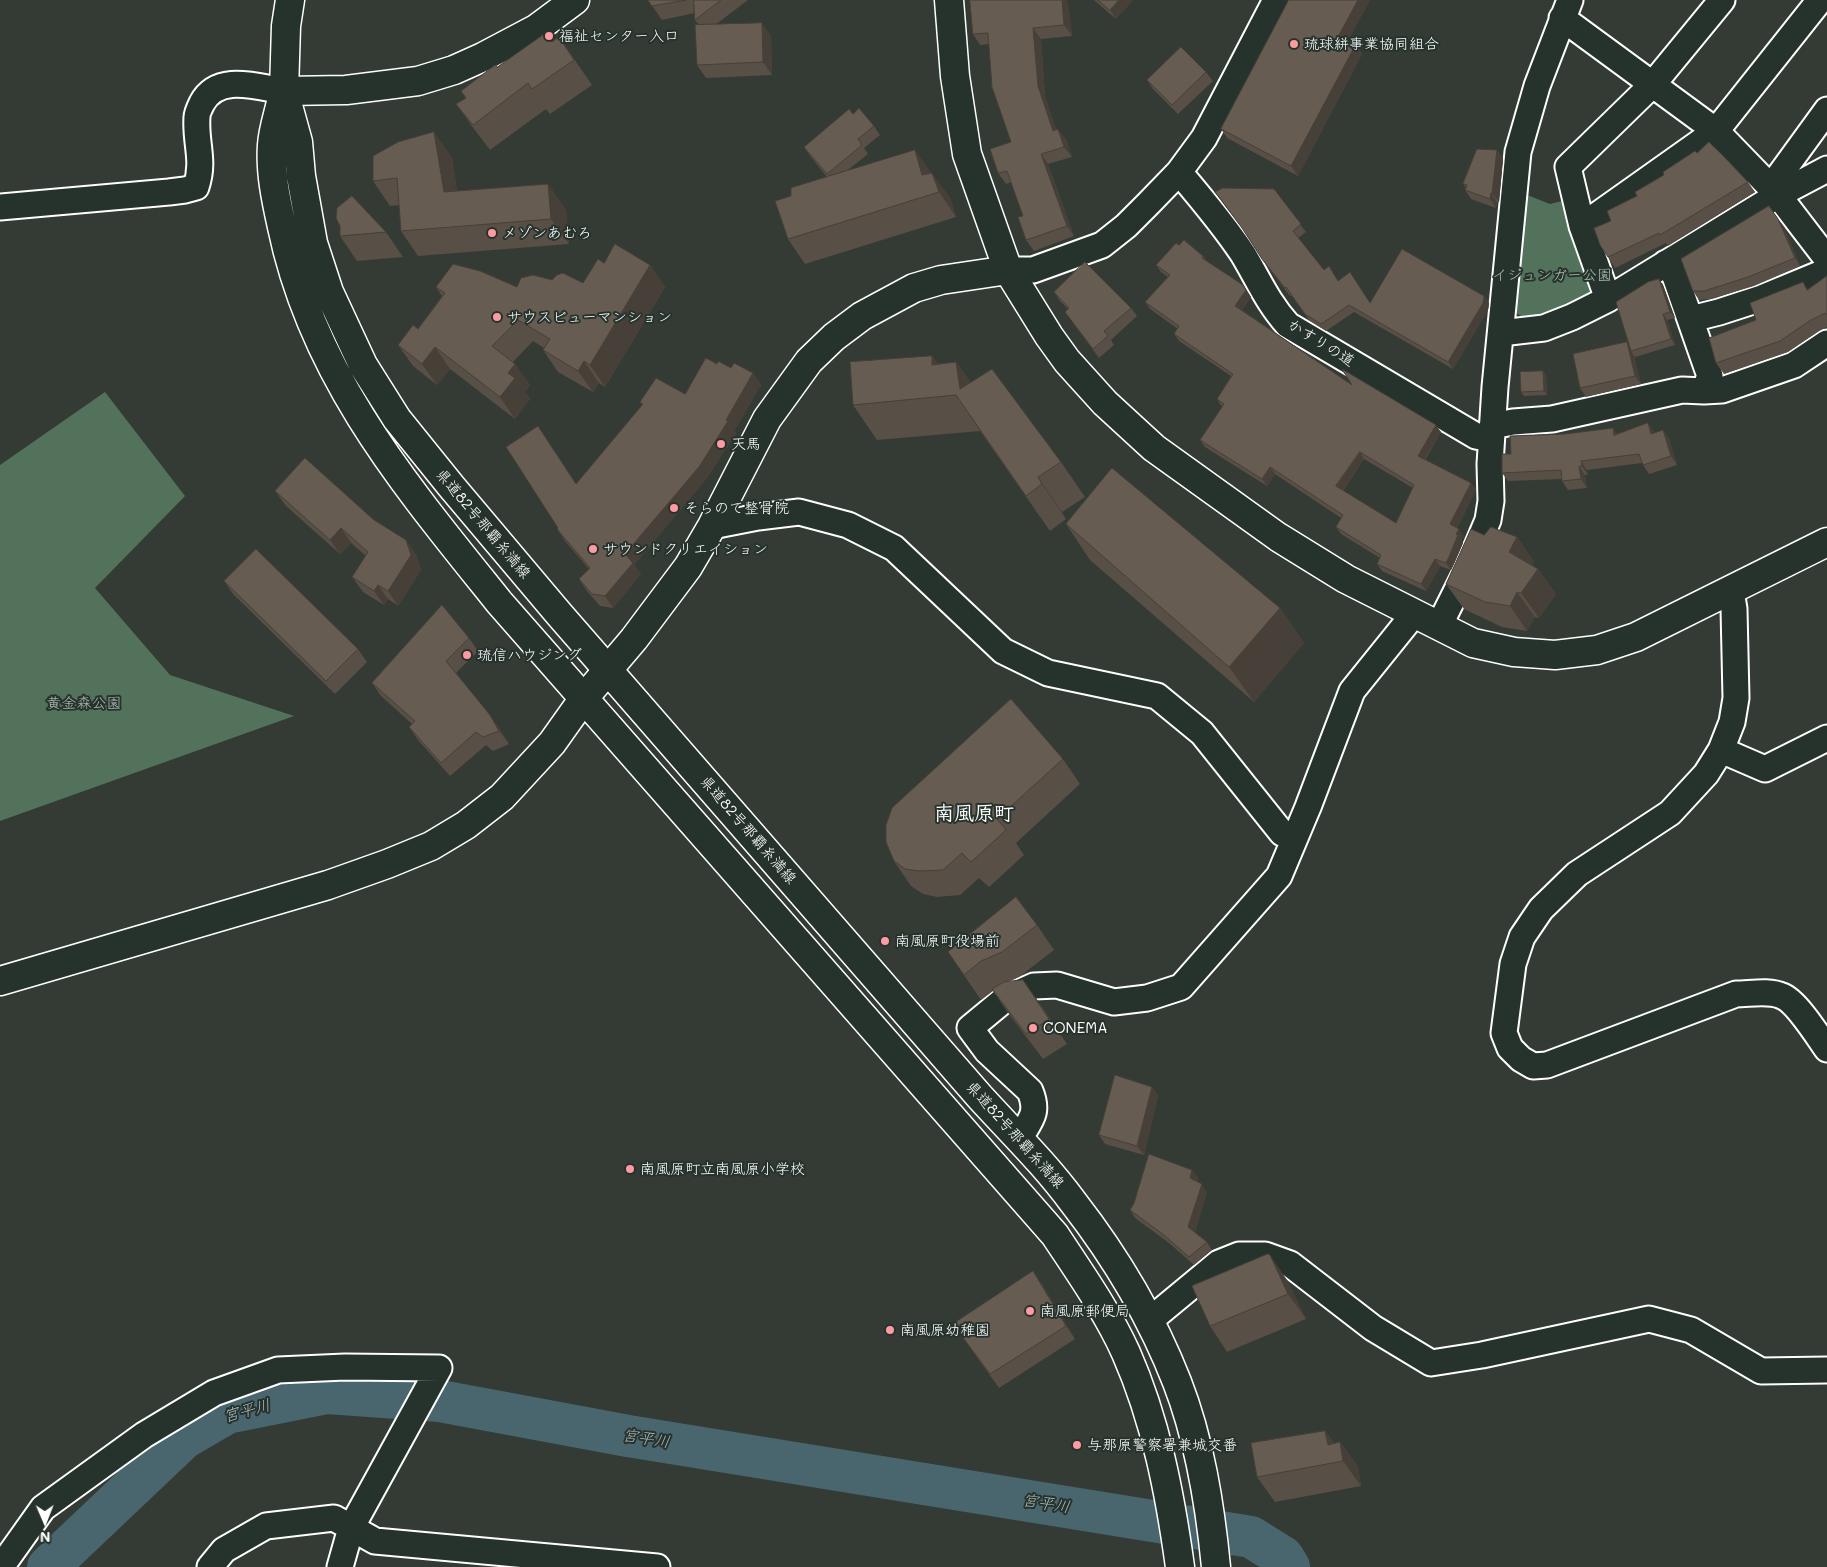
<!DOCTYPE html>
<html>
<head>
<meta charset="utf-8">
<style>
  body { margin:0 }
  #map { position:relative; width:1827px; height:1567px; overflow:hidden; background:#333b34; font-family:Mali,sans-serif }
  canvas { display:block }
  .north { position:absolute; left:20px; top:1497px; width:50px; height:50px; -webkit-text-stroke:4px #26332d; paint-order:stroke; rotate:179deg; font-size:14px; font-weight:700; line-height:20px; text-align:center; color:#fff }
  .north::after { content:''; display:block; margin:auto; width:18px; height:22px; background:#fff; clip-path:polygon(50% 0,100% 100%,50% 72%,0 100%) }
</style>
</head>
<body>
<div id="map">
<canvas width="1827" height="1567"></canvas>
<div class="north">N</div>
</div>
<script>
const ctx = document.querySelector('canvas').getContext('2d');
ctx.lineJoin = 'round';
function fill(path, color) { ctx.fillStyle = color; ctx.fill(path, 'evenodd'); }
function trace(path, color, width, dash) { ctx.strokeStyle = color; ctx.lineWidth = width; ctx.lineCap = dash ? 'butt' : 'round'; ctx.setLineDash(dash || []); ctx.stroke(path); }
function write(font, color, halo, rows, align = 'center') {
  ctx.font = font + ' Mali,"Klee One",sans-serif'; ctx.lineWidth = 4; ctx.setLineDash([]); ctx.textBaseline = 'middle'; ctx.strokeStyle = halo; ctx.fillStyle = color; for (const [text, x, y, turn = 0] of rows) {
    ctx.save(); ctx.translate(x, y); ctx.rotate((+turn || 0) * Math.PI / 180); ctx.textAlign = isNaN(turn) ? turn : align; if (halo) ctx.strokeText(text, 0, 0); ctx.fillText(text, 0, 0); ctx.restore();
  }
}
const green = new Path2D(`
  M1522 193 1550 204 1566 200 1594 287 1593 297 1533 319 1523 317 1514 312Z
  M105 392 185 496 95 588 170 675 294 716 0 821V465Z`);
const river = new Path2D(`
  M48 1567 184 1438 227 1413 327 1393 440 1401 628 1436 1251 1537 1283 1557 1289 1567`);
const street = new Path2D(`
  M1562 18 1716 131 1778 195 1827 259
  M1179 172C1201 198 1224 225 1243 254 1258 279 1268 303 1288 325L1476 436 1491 439
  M1771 187 1827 110
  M0 207 169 192 185 190 196 187C205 160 195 143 197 117 197 113 200 107 202 103 218 73 257 87 284 91
  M1582 226 1716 131 1820 0
  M1666 263 1675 276 1710 376 1704 391
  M1008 270H1033L1102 245 1126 226 1148 204 1179 172 1204 138 1276 0
  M1608 299 1582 226 1568 167 1653 84 1722 0
  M1691 319 1719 312 1759 299 1827 271
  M1501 333 1544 328 1572 317 1608 299 1778 195 1827 169
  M1492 426 1513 422 1552 419 1682 390 1704 391 1722 390 1794 365 1827 343
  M712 526 758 517 799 512 848 525 894 548 1003 651 1048 673 1157 696 1202 733 1282 833 1295 838
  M1731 591 1734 609 1736 698 1732 722 1721 750 1706 774 1670 813 1577 874 1541 909 1522 937 1513 964 1504 1033 1510 1048 1521 1059 1533 1066 1547 1065 1736 994C1750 994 1769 990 1782 996 1796 1001 1818 1036 1827 1049
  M1439 626 1467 570 1488 520 1491 501 1490 464 1495 387 1518 152 1537 86 1570 0
  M1721 750 1765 769 1827 738
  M1019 1139C1031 1119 1039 1113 1030 1091L987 1051 970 1028 1005 999 1034 986 1057 985 1114 1002 1147 998 1181 987 1279 876 1308 807 1352 691 1414 614
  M1149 1321 1219 1263 1239 1255H1265L1290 1264 1373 1328 1431 1363 1482 1355 1649 1319 1691 1330 1761 1371 1827 1370
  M1 1567 43 1508 144 1435 214 1393 278 1370 345 1367 439 1368 351 1528 340 1567
  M210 1567 224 1550 266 1526 334 1518 375 1541 657 1567`);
const secondary = new Path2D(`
  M949 0 955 76 967 154 1008 270 1049 336 1067 361 1105 403 1154 448 1278 537 1346 579 1473 643 1514 652 1555 655 1597 650 1636 637 1827 542
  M284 91 286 26 290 0
  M0 981 328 885 387 864 431 846 466 825 502 797 552 743 584 698 634 639 688 567 712 526 767 419 809 361 834 337 862 316 914 288 941 280 1008 270`);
const primary = new Path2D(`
  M284 91 298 142 301 176 313 243 329 292 363 365 397 419 451 486 559 614 980 1097C1012 1132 1045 1164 1073 1202 1115 1256 1152 1318 1177 1382 1200 1441 1210 1505 1216 1567
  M284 91 346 90 418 81 454 70 483 57 536 29 575 0
  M283 93C280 110 273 128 272 145 270 172 276 200 282 227 313 377 406 486 499 602L1055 1235C1080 1273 1107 1311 1126 1353 1156 1421 1170 1494 1180 1567`);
const wall = new Path2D(`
  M648 0H748L715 25 771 36 772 75 706 78 697 65 699 25 695 20V13L662 20Z
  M1094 0H1133L1116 19Z
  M1289 0H1370L1348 40 1362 54 1298 176 1227 138 1221 129Z
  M1068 3 1072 36 1041 39 1045 96 1056 130 1066 139 1072 157 1048 164 1074 236 1034 251 1026 240 1023 216 1011 182 1006 184 998 173 1011 142 989 44 980 45 973 34Z
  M559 37 592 85 550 114 546 109 490 150 474 129 456 104 466 98 497 67 552 41Z
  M1206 72 1213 81 1178 114 1153 89 1147 80Z
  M853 114 874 126 880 135 864 148 868 154 848 170 931 173 950 198 956 217 805 264 788 239 791 196 827 177 810 156 804 147Z
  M1497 150 1503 159 1499 202H1497L1496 208 1471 199 1465 190 1466 188 1463 184Z
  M1697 153 1748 182 1755 192 1668 246 1666 243 1615 268 1608 257 1611 221 1637 196 1664 175Z
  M452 157 457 191 566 209 569 244 418 256 401 231 399 205 390 206 373 181Z
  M1274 189 1306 232 1298 238 1324 270 1370 303H1489L1488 310 1453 369 1354 312 1326 331 1310 321 1291 295 1290 296 1262 259Z
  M1784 227 1800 266 1754 286 1710 299 1699 300 1693 291Z
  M386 232 403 257 357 261 340 236Z
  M1179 245 1203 256 1206 261 1243 285 1251 297 1242 310 1352 385 1441 432 1425 460 1471 483 1476 490 1457 528 1464 536 1461 540 1463 543 1454 564 1451 570 1440 566 1426 591 1382 571 1377 564 1380 558 1341 534 1336 527 1341 518 1275 474 1267 486 1205 447 1200 440 1222 407 1217 399 1231 376 1179 341 1174 334 1178 329 1150 309 1145 302 1168 277 1161 272 1156 265ZM1364 459 1413 488 1396 523 1343 491Z
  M604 263 650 265 665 287 605 387 599 383 593 392 558 372 543 350 544 348 533 341 513 362 515 364 530 385 525 392 530 399 515 419 450 369 437 385 413 366 398 345 418 329 442 296 436 287H517L552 280 583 283Z
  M1827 276V327L1819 331 1788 352 1724 374 1716 363 1756 320 1808 289Z
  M1663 285 1675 318 1667 320 1675 345 1635 357 1634 356 1641 384 1586 397 1580 388 1629 344Z
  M1054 292 1131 308 1137 316 1111 340 1114 345 1099 358 1065 312 1068 309 1060 301Z
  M932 356 938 364 956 362 971 383 1061 462 1085 497 1062 512 1066 519 1050 531 980 431 877 440 853 405Z
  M731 368 753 373 761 385 734 431 736 433 707 478 634 565 641 574 613 608 600 606 587 591 579 579 589 569 565 541 557 529 558 528 538 426 576 484 642 405 640 402 685 394Z
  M1543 371 1546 375 1547 395 1524 396 1521 392Z
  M1648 423 1654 433 1663 430 1669 439 1677 465 1649 474 1642 463 1587 470 1588 475H1585L1587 488 1568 490 1562 481V479L1508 481 1502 473 1511 454 1617 434Z
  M275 491 374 520 406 540 416 555 421 570 398 606 388 599 384 605 363 592 352 577 366 556 351 543 340 554 286 506Z
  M1066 524 1280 608 1304 643 1254 702 1090 560Z
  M1484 535 1517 537 1534 562 1532 565 1538 569 1556 594 1539 618 1535 617 1527 631 1502 627 1464 609 1446 584Z
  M224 581 358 649 367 662 335 694 233 594Z
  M469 638 478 651 456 673 499 728 509 744 493 751 486 745 450 776 418 740 409 727 412 724 381 696 372 683Z
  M1063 759 1080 784 1016 843 1024 855 989 887 979 878 960 895 937 897 923 894 911 886 894 861Z
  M1037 925 1054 950 1019 977 1008 982 1041 1005 1067 1044 1043 1059 1009 1014 993 991 981 1000 948 952Z
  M1152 1087 1158 1096 1144 1155 1105 1144 1099 1135Z
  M1192 1170 1198 1178 1197 1182 1207 1192 1195 1232 1207 1242 1212 1250 1194 1265 1169 1243 1135 1218 1130 1210Z
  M1287 1280 1306 1319 1227 1352 1210 1326Z
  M1042 1284 1075 1339 999 1388 953 1324Z
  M1325 1431 1334 1443 1340 1442 1358 1467 1361 1486 1275 1502 1257 1477Z`);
const shadedWall = new Path2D(`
  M1062 0H1066L1068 3 1072 36 1064 25Z
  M1119 0H1133L1116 19 1110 10Z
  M1358 0H1370L1346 45 1339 35Z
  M762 23 771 36 772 75 763 62Z
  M1033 28 1041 39 1045 96 1060 141 1053 131 1038 86Z
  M1356 44 1362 54 1298 176 1291 166Z
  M1058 129 1066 139 1072 157 1064 147Z
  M434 132 452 157 461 218 444 192Z
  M915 150 933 175H922Z
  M1497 150 1503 159 1499 202 1492 193Z
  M1041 154 1048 164 1074 236 1067 226Z
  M932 173 950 198 956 217 939 192Z
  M548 184 566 209 569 244 551 219Z
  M1491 193 1497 202 1496 208 1490 199Z
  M1778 219 1784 227 1800 266 1795 258Z
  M650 265 665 287 605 387 590 365Z
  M1659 279 1663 285 1675 318 1670 312Z
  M1243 285 1251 297 1240 313 1235 306Z
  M1484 296 1489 303 1488 310 1453 369 1448 362Z
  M1663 314 1667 320 1675 345 1671 339Z
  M1627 342 1633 350 1631 351 1634 356 1641 384 1635 376Z
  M435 347 450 369 437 385 422 364Z
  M932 356 957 391 932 365Z
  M584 361 599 383 593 392 578 371Z
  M956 362 981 397 960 389Z
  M515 364 530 385 525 392 530 399 515 419 500 397 508 373Z
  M1543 371 1546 375 1547 395 1544 391Z
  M753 373 761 385 734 431 736 433 707 478 634 565 641 574 613 608 605 596 625 554 726 420Z
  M1648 423 1654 431 1657 442 1651 434Z
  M1436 425 1441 432 1422 463 1418 456Z
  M1613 428 1619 436 1614 435Z
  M1663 430 1669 439 1677 465 1671 456Z
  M1360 452 1364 459 1341 493 1336 486Z
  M1581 461 1587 470 1588 475 1582 466Z
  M1579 466 1585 475 1587 488 1581 479Z
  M1270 467 1275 474 1267 486 1262 479Z
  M1038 477 1062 512 1066 519 1042 484Z
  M1471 483 1476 490 1455 531 1450 524Z
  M341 528 351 543 340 554 330 540Z
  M1459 529 1464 536 1461 540 1463 543 1451 570 1446 563 1456 534Z
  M1517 537 1534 562 1527 578 1509 552Z
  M406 540 416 555 421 570 398 606 388 591Z
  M1435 559 1440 566 1426 591 1421 584Z
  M1538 569 1556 594 1539 618 1521 593Z
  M378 585 388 599 384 605 374 591Z
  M1517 592 1535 617 1527 631 1510 606Z
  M1280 608 1304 643 1254 702 1229 667Z
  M490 715 499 728 509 744 499 731Z
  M1023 980 1041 1005 1067 1044 1049 1019Z
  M1152 1087 1158 1096 1144 1155 1137 1146Z
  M1192 1170 1198 1178 1195 1186 1190 1178Z
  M1202 1184 1207 1192 1194 1235 1188 1227Z
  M1270 1255 1287 1280 1306 1319 1288 1294Z
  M1033 1271 1042 1284 1075 1339 1066 1326Z
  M1325 1431 1342 1455 1340 1442 1358 1467 1361 1486 1343 1461 1328 1445Z`);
const building = new Path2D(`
  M648 0H686L652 6Z
  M694 0H721L695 20Z
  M970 0H1062L1064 25 1033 28 1038 86 1053 131 1058 129 1064 147 1041 154 1067 226 1026 240 1018 217 1023 216 1007 171 998 173 990 149 1011 142 992 87 988 33 973 34Z
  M1098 0H1119L1110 10Z
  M1289 0H1358L1339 35 1356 44 1291 166 1221 129Z
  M762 23 763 62 697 65 695 25Z
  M546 33 552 42 559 37 574 60 532 89 528 83 473 125 456 104 466 98 461 91 495 65 497 67Z
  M1181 47 1206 72 1172 105 1147 80Z
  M859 108 874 126 858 139 862 145 827 174 804 147 849 109 853 114Z
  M434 132 444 192 548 184 551 219 401 231 397 178 373 181V156L398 142Z
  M1709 142 1748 182 1660 235 1659 233 1608 257 1600 245 1594 228 1611 221 1607 211 1637 196 1635 192 1664 175 1663 172 1695 151 1697 153Z
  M1477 149 1497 150 1492 193H1491L1490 199 1465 190 1467 185 1463 184Z
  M915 150 922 175 932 173 939 192 788 239 775 201 791 196V188Z
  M1223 188 1274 189 1301 224 1293 231 1324 270 1329 266 1338 281 1350 272 1370 303 1402 249 1484 296 1483 303 1448 362 1349 305 1321 324 1305 314 1286 287 1285 288 1262 259 1242 228 1215 192Z
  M352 196 386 232 340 236V226L336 218 337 208Z
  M1769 206 1778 219 1795 258 1748 277 1704 291H1693L1681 259Z
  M1184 240 1203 256 1202 258 1243 285 1246 290 1235 306 1352 385 1342 369 1436 425 1418 456 1471 483 1450 524 1459 529 1456 534 1458 535 1449 557 1446 563 1435 559 1421 584 1377 564 1381 555 1336 527 1343 515 1270 467 1262 479 1200 440 1224 404 1217 399 1233 374 1174 334 1179 326 1145 302 1170 275 1156 265 1176 243 1179 245ZM1360 452 1414 485 1396 523 1336 486Z
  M615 244 650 265 590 365 584 361 578 371 543 350 550 339 518 320 492 346 515 364 508 373 515 378 500 397 435 347 422 364 398 345 413 325 418 329 445 293 436 287 453 264 480 271 517 287 521 278 533 275 552 280 557 275 563 273 583 283 598 259 604 263Z
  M1085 262 1131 308 1104 331 1108 336 1093 349 1065 312 1069 308 1054 292Z
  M1827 276V315L1825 313 1811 320 1780 341 1716 363 1709 338 1756 320 1750 303 1803 282 1807 290Z
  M1659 279 1670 312 1663 314 1671 339 1631 351 1616 302 1648 282Z
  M1627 342 1635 376 1580 388 1573 354Z
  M932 356V365L956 362 960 389 992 369 1061 462 1038 477 1042 484 1026 496 956 395 853 405 850 362Z
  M706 358 717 364 718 361 731 368 734 363 753 373 726 420 728 421 699 467 625 554 633 563 605 596 592 594 579 579 590 568 557 529 558 528 506 447 538 426 576 484 643 404 640 402 656 378 685 394Z
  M1543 371 1544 391 1521 392 1520 372Z
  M1648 423 1651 434 1663 430 1671 456 1643 465 1639 454 1581 461 1582 466H1579L1581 479 1562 481 1561 470 1502 473V454H1511L1510 436 1565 434 1613 428 1614 435Z
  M305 458 374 520 406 540 411 555 388 591 378 585 374 591 352 577 368 552 341 528 330 540 275 491Z
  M1112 468 1280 608 1229 667 1066 524Z
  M1491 527 1517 537 1509 552 1538 569 1521 593 1517 592 1510 606 1485 602 1446 584 1471 529 1484 535Z
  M256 549 358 649 326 681 224 581Z
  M442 605 469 638 446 661 490 715 499 731 483 737 476 732 441 763 409 727 415 721 372 683Z
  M1011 699 1063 759 997 819 1006 830 971 862 962 853 943 870 919 871 905 869 894 861 886 842V825L892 808Z
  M1016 897 1037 925 1002 952 981 961 964 975 948 952Z
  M1023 980 1049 1019 1026 1034 992 989 1004 982Z
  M1115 1075 1152 1087 1137 1146 1099 1135Z
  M1149 1154 1192 1170 1190 1178 1202 1184 1188 1227 1207 1242 1189 1257 1164 1235 1130 1210 1134 1203Z
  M1268 1254 1270 1255 1288 1294 1210 1326 1192 1286Z
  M1033 1271 1066 1326 990 1374 953 1324Z
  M1325 1431 1328 1445 1340 1442 1343 1461 1257 1477 1251 1443Z`);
const markers = [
  [549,36,5,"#ff9aa2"],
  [1294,44,5,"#ff9aa2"],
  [492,233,5,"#ff9aa2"],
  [497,317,5,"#ff9aa2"],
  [721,444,5,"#ff9aa2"],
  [674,508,5,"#ff9aa2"],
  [593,549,5,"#ff9aa2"],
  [467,655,5,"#ff9aa2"],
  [885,941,5,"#ff9aa2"],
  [1033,1028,5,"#ff9aa2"],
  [630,1169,5,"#ff9aa2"],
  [1030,1311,5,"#ff9aa2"],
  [890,1330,5,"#ff9aa2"],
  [1077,1445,5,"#ff9aa2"]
];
const poiNames = [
  ["福祉センター入口",559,36],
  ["琉球絣事業協同組合",1304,44],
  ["メゾンあむろ",502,233],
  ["サウスビューマンション",507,317],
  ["天馬",731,444],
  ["そらのて整骨院",684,508],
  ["サウンドクリエイション",603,549],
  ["琉信ハウジング",477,655],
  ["南風原町役場前",895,941],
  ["CONEMA",1043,1028],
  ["南風原町立南風原小学校",640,1169],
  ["南風原郵便局",1040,1311],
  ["南風原幼稚園",900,1330],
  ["与那原警察署兼城交番",1087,1445]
];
const parkNames = [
  ["イジュンガー公園",1552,275],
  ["黄金森公園",84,703]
];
const streetNames = [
  ["かすりの道",1321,343,32],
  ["県道82号那覇糸満線",483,524,50],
  ["県道82号那覇糸満線",748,830,49],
  ["県道82号那覇糸満線",1015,1135,48]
];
const waterNames = [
  ["宮平川",247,1411,-15],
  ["宮平川",646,1439,9],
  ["宮平川",1046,1504,9]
];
const districtNames = [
  ["南風原町",974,814]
];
fill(green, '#52725c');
trace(river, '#49666f', 42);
trace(street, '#fff', 29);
trace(secondary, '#fff', 31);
trace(primary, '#fff', 31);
trace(street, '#26332d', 25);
trace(secondary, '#26332d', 28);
trace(primary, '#26332d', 28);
fill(wall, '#584f46');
fill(shadedWall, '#474039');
fill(building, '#665c51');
trace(building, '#474039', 1);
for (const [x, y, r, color] of markers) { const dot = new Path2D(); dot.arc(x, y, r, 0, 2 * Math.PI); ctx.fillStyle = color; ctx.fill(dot); trace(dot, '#26332d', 2); }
write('15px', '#fff', '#26332d', poiNames, 'left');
write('15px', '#b1c0b6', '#26332d', parkNames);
write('15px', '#fff', '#26332d', streetNames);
write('italic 16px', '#adbabe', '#26332d', waterNames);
write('bold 20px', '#fff', '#26332d', districtNames);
</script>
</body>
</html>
